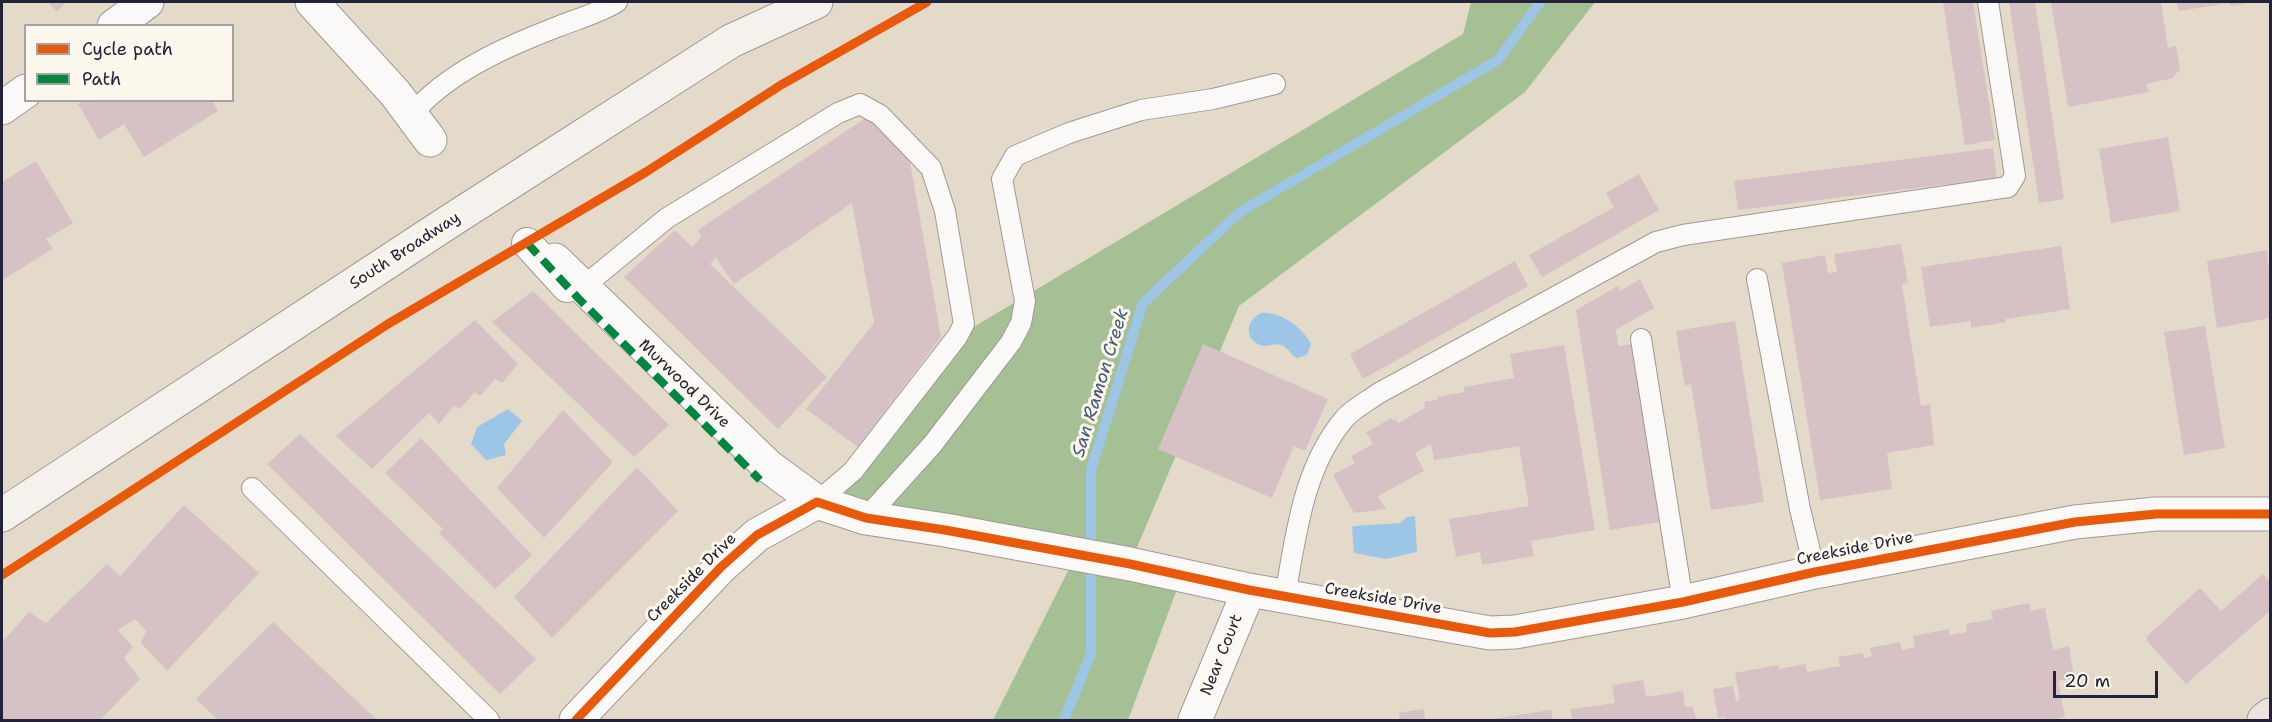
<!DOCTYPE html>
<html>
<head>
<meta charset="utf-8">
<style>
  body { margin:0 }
  #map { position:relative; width:2272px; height:722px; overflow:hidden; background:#e4dac9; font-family:"Shantell Sans",sans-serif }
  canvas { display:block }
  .frame { position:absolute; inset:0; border:3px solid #22223b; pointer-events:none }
  .legend { position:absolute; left:24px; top:24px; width:210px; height:78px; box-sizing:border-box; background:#fbf7ec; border:2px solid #a4a2a5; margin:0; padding:8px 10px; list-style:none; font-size:18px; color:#22223b }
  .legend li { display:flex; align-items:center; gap:12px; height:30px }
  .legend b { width:30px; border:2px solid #a4a2a5 }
  .scale { position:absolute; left:2053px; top:671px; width:105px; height:27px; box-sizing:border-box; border:3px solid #22223b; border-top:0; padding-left:8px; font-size:18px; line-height:21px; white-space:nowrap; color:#22223b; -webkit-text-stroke:4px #fbf7ec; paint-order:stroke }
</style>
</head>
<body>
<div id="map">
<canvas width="2272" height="722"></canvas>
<div class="frame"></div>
<ul class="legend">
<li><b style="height:8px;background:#e8590c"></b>Cycle path</li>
<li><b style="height:8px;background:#00873e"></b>Path</li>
</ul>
<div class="scale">20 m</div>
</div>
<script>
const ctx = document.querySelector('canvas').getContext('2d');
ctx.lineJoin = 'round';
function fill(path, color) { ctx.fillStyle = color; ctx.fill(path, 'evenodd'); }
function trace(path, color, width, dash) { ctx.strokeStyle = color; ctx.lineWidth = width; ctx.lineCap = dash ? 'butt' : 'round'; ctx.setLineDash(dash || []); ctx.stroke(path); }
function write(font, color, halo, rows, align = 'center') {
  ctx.font = font + ' "Shantell Sans",sans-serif'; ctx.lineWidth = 6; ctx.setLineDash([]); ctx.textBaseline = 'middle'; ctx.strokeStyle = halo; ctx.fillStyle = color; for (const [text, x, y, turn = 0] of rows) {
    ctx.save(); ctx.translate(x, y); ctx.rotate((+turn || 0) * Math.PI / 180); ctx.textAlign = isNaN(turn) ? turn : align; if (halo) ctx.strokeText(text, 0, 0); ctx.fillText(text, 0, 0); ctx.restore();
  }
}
const forest = new Path2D(`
  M1471 2H1595L1525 92 1239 306 1130 564 1182 576 1128 720H993L1076 555 817 502 957 337 1463 34Z`);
const water = new Path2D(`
  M1261 313C1280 311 1303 328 1311 344L1307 355 1297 358C1291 355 1288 348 1282 345 1273 342 1266 349 1258 344 1243 336 1248 319 1261 313Z
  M508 409 522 421 504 444 506 455 486 460 471 444 477 427Z
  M1415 516 1417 552 1386 559 1354 553 1352 527 1354 526 1400 523 1407 517Z`);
const stream = new Path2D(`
  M1064 720 1091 654V470L1143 303 1240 212 1498 60 1540 2`);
const building = new Path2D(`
  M47 2H67L57 11Z
  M1943 2H1973L1995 140 1965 145Z
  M2009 2H2035L2064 199 2039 203Z
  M2051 2H2161L2168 48 2176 46 2180 69 2173 78 2146 84 2149 92 2068 107Z
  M2176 2H2248V3L2230 6 2229 3 2179 11Z
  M84 100H212L218 111 144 157 124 124 99 140 78 104Z
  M870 115 910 162 941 337 858 447 806 409 874 323 852 203 734 284 716 258 710 264 827 377 778 429 624 277 675 230 692 247 701 237 698 230Z
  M2168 137 2180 211 2111 223 2099 149Z
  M1993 148 1997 178 1738 210 1734 181Z
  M36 161 73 223 46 239 53 249 2 280V182Z
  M1639 174 1659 210 1542 277 1529 255 1614 207 1606 193Z
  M1901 244 1908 283 1902 284 1921 406 1930 404 1934 445 1887 453 1892 489 1820 500 1782 263 1825 255 1828 273 1837 272 1834 254Z
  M2061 246 2070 309 2006 319V322L1971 328V321L1930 327 1921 267Z
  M2267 250 2268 265 2270 264V318L2217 328 2207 261Z
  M1515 261 1528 286 1363 379 1350 354Z
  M1640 279 1654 308 1616 330 1618 346 1640 343 1642 398 1659 522 1610 530 1576 310 1618 286 1620 291Z
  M533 291 669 425 634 457 492 322Z
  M475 320 518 364 502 383 495 379 480 396 475 392 460 409 454 406 439 424 429 413 372 469 336 436Z
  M1735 321 1764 502 1711 510 1691 384 1685 386 1676 331Z
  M2205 326 2225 448 2184 455 2164 332Z
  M1203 344 1328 399 1305 451 1294 446 1272 498 1158 449Z
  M1564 345 1595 530 1531 541 1534 556 1482 565 1480 552 1456 557 1449 519 1529 506 1519 446 1434 460 1431 444 1415 453 1424 471 1378 496 1386 509 1354 513 1333 475 1355 463 1351 456 1373 444 1366 432 1392 418 1393 421 1396 419 1398 423 1425 408 1424 402 1437 400V397L1464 392V387L1514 378 1510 354Z
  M563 410 613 462 544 538 497 488Z
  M300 434 536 659 500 694 267 464Z
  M421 438 532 555 495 589 439 533 443 529 385 473Z
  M637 467 678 511 552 638 514 597Z
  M184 505 259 573 167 671 141 643 146 631 135 619 118 630 133 647 124 658 140 679 100 720H2V642L29 612 46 623 107 564 120 576Z
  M2263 574 2270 582V611L2186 684 2147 641V636L2200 588 2221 611Z
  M2029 603 2031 611 2045 608 2053 650 2069 646 2074 678 2058 681 2065 717 2049 720H1726L1725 717 1718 718 1713 689 1733 686 1736 701 1740 700 1735 673 1778 665 1779 669 1805 664 1807 672 1840 666 1838 657 1863 653 1864 658 1872 656 1870 648 1900 642 1902 650 1915 647 1913 636 1949 629 1950 635 1967 632 1966 624 1993 619 1991 611Z
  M273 622 377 720H218L196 699Z
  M1643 680 1646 697 1683 691 1685 707 1692 706 1697 720H1572L1570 709 1615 703 1612 685Z
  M1424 709 1425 720H1400L1399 713Z
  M1551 710 1553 720H1492V719Z`);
const service = new Path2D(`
  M411 115C448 72 505 47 557 27 577 19 599 13 617 2
  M1757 279 1800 509 1815 572
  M584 286 667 218 838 113 860 104 880 115 931 168 945 211 964 324 957 337 853 471 817 502
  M1641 339 1683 602
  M252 488 489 720
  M866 518 932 445 1011 342 1021 323 1025 301 1002 179 1015 156 1069 133 1141 110 1213 99 1275 84
  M1285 596C1296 535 1303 467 1345 418 1354 408 1368 401 1379 393L1656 242 1683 235 2008 187 2015 176 1988 2`);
const pedestrian = new Path2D(`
  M527 243 567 287`);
const minor = new Path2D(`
  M312 2 395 93 430 140
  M114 26 147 2
  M2 108 26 91
  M555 260 768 466 817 502
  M576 720 721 567 757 535 817 502 866 518 945 530 1130 564 1249 590 1490 633 1515 632 1683 602 1815 572 2075 522 2156 514H2270
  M1195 720 1249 590`);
const secondary = new Path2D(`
  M2 515 450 221 731 41 816 2`);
const motorway = new Path2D(`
  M2264 720 2270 715`);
const quiet = new Path2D(`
  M527 243 579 299 760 480`);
const cycleway = new Path2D(`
  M2 575 388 324 646 172 781 85 927 2
  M576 720 721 567 757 535 817 502 866 518 945 530 1130 564 1249 590 1490 633 1515 632 1683 602 1815 572 2075 522 2156 514H2270`);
const streetNames = [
  ["South Broadway",405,251,-33],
  ["Murwood Drive",684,384,44],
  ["Creekside Drive",1855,549,-11],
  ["Creekside Drive",692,578,-45],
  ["Creekside Drive",1383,599,10],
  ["Near Court",1222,655,-68]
];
const waterNames = [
  ["San Ramon Creek",1101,383,-73]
];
fill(forest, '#a4c094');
fill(water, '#9dc6e6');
trace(stream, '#9dc6e6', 10);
fill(building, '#d6c2c4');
trace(service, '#a09a93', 22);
trace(pedestrian, '#a09a93', 32);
trace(minor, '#a09a93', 35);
trace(secondary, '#a09a93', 35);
trace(motorway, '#a09a93', 35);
trace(service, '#fbf9f7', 20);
trace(pedestrian, '#fbf9f7', 30);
trace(minor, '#fbf9f7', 33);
trace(secondary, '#f5f1ec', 33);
trace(motorway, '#ece4dc', 33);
trace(quiet, '#00873e', 8, [15, 8]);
trace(cycleway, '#e8590c', 9);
write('16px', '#22223b', '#fbf7ec', streetNames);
write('italic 18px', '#43587b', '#fbf7ec', waterNames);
</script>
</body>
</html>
